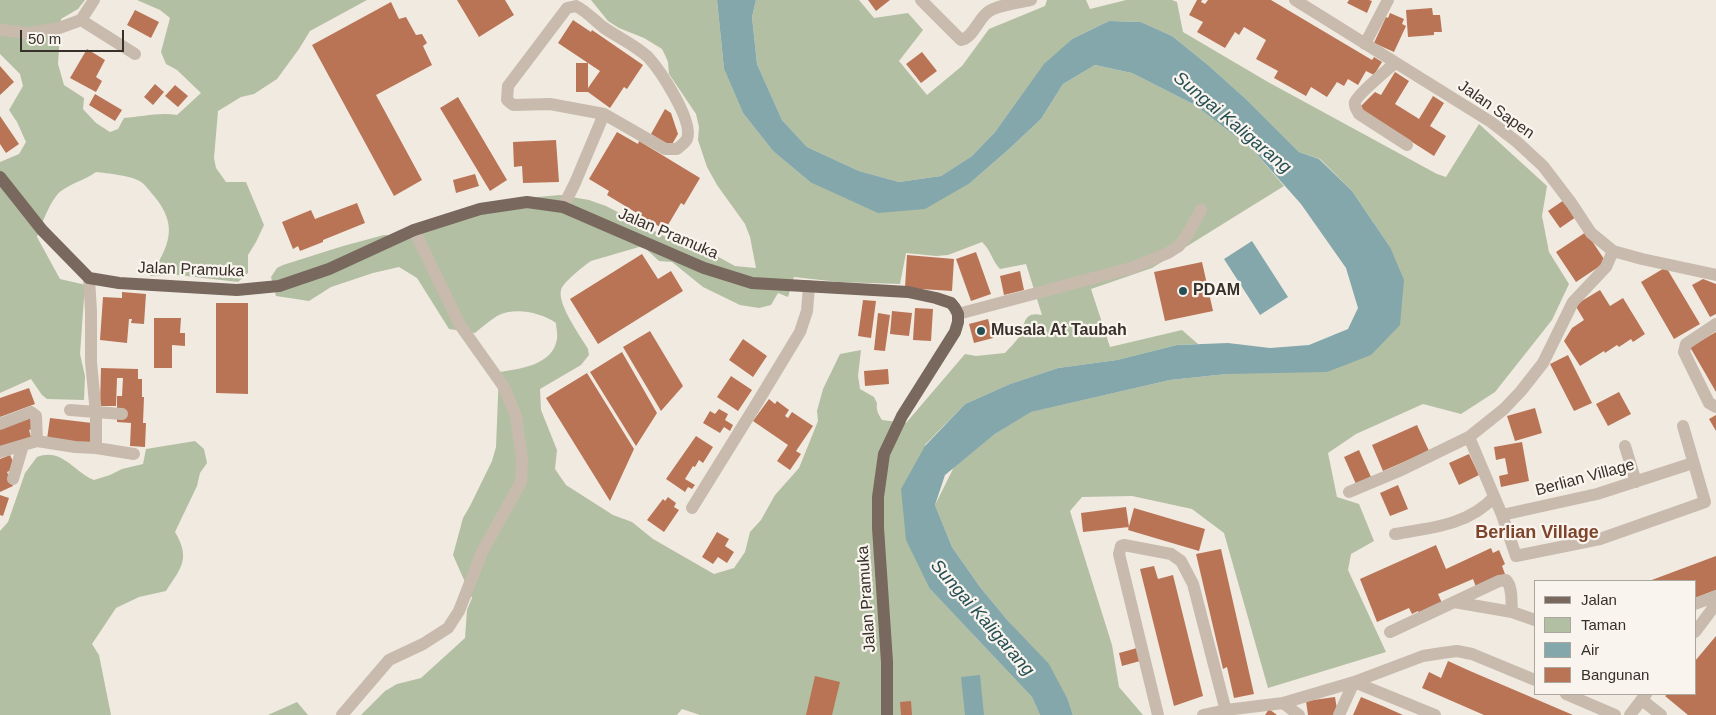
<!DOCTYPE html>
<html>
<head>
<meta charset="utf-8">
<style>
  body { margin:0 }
  #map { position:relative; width:1716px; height:715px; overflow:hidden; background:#f1eae1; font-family:Arial,sans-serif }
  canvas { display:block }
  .legend { position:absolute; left:1534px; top:580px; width:162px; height:115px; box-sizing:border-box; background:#f9f4ed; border:1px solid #aba69f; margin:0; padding:6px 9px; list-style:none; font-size:15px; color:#37302b }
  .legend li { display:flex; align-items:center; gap:10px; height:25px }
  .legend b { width:25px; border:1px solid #aba69f }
  .scale { position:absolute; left:20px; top:30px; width:104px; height:22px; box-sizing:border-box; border:2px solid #37302b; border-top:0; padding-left:6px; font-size:15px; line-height:18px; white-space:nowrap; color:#37302b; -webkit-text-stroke:4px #f9f4ed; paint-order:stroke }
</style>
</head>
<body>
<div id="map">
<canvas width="1716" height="715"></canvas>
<ul class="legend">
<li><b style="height:6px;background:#78685e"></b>Jalan</li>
<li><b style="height:14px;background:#b3bfa2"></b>Taman</li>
<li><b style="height:14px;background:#83a7ab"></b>Air</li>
<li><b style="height:14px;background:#b97456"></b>Bangunan</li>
</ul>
<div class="scale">50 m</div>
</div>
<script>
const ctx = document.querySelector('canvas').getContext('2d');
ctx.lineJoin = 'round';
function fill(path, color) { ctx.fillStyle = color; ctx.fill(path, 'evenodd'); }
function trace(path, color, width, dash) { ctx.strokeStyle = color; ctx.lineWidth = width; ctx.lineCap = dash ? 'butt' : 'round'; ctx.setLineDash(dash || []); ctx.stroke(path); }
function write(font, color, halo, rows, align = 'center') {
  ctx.font = font + ' Arial,sans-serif'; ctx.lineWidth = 4.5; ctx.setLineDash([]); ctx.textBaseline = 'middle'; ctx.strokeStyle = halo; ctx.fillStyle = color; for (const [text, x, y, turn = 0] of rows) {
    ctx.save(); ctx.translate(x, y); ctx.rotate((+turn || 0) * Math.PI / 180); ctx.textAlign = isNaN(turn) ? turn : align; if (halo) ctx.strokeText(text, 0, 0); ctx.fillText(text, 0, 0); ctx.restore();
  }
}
const green = new Path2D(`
  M0 0H85L78 9 61 19 58 64 64 85 84 98 83 109 96 123 110 132 118 129 124 118C141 117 159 112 177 115L201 93 177 70 166 64 161 52 170 18 160 10 137 0H367L310 31 299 49 277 79 254 94 241 97 218 111 214 158 216 168 226 182H246L264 225 256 242 248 255V273L238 282 178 275 150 276C169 246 179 226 154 196 150 192 146 185 141 182 134 176 106 173 96 172 85 180 72 183 61 191 50 200 42 224 37 237L60 279 86 285 84 298 80 354 85 376 84 400 47 399 42 395 31 379 0 393V162L19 154 26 142 17 122 9 110 23 86 20 74 0 54Z
  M591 0H717L724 69 743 113 773 151 810 182 970 183 1008 150 1041 119 1063 84 1095 65 1132 73 1195 105 1253 150 1284 186 1152 268 1091 289 1110 347 1182 330 1198 344 1177 345 1117 360 1058 368 1010 384 965 404 925 445 930 589 1032 697 1040 715H700L682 709 677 715H361L385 691 397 684 421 678 465 638 467 610 472 598 453 555 463 518 470 506 492 461 496 447 499 372C520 369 553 365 557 339 558 334 556 328 556 323 539 312 515 307 497 316 489 321 482 327 475 333L449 329 417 278 399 267 373 273 331 287 309 301 276 296 271 277 277 268 283 265 343 246 384 235 410 237 515 199 560 195 589 200 606 206 666 237 684 241 711 253 735 266 756 268 750 237 745 224 717 185 707 167 698 140 699 127 696 114 669 74 668 62 665 55 662 49 644 38 619 28 608 21ZM982 242C991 250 992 261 1000 269L1026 264 1042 315C1022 311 1026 325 1019 337 1015 343 1009 348 1005 353L976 356 965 354 906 423 882 420C878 414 876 410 877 403L874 397 860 389 858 376 861 350 840 354 823 389 817 411 818 421 799 468 775 495 761 520 750 532 745 552 734 568 714 574 653 539 632 522 613 515 566 485 555 469 557 450 541 410 540 389 581 365 589 355 588 349C581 337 557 304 561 290 563 282 584 266 591 261L639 247 645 248 659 261 672 262 703 287 740 305 759 308 771 305 778 293 788 297 794 277 839 282 900 284 906 253 936 256 948 255Z
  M756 0H859L874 18 908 13 923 30 899 61 927 95 962 66 989 29 1045 6 1047 0H1086L1090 9 1126 0H1172L1177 2 1183 32 1268 82 1437 174 1446 177 1479 124 1547 186 1542 216 1549 252 1569 284 1552 320 1495 392 1461 414 1423 404 1356 434 1328 453 1337 497 1359 504 1374 541 1351 554 1348 570 1386 652 1268 688 1224 533 1192 509 1132 496 1082 497 1070 511 1112 645 1119 687 1143 715H1073L1068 700 1009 622 980 587 952 547 935 505 954 467 995 434 1030 412 1170 380 1227 374 1371 355 1390 247 1352 191 1320 159 1299 152 1247 100 1208 65 1172 36 1141 22 1109 21 1072 39 1044 65 995 132 972 156 941 176 899 182 859 171 807 147 782 120 757 64 752 17Z
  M195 441 204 449 207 463 200 473 197 486 175 532C191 559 181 568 166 591L139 597 116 608 92 644 99 655 111 715H0V531L8 522 25 473 37 457C62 447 75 473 94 480L110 475 122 469 143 464 146 449Z
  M297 702 308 715H268Z`);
const water = new Path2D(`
  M717 0H756L752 17 757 64 782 120 807 147 859 171 899 182 941 176 972 156 995 132 1044 64 1072 39 1109 21 1141 22 1172 36 1208 65 1247 100 1299 152 1319 159 1352 191 1390 247 1404 280 1400 325 1371 355 1327 372 1227 374 1170 380 1031 412 995 434 945 475 935 505 952 547 980 587 1009 622 1049 664 1068 700 1073 715H1040L1032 697 930 589 906 540 901 489 925 446 965 404 1010 384 1058 368 1117 360 1177 345 1228 343 1270 348 1309 345 1348 329 1358 308 1346 268 1301 204 1253 150 1195 105 1132 73 1095 65 1063 84 1041 119 1008 150 970 183 925 209 878 213 810 182 773 151 743 113 724 69Z
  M1252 241 1288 297 1260 315 1224 259Z
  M980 675 984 715H965L961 677Z`);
const building = new Path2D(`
  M457 0H505L514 15 479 37Z
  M868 0H890L876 11Z
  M1197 0H1202L1201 2 1205 4 1208 0H1271L1372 60 1374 57 1382 62 1374 75 1366 71 1358 85 1348 79 1344 86 1337 82 1327 97 1311 87 1306 96 1274 78 1278 71 1256 59 1266 40 1244 27 1239 35 1235 32 1225 48 1197 32 1203 22 1189 15Z
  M1349 0H1369L1372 1 1367 13 1347 3Z
  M391 2 399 19 406 17 416 35 422 34 427 43 423 46 432 65 376 95 422 180 394 196 312 45Z
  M1432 8 1433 15H1440L1442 32H1434V35L1408 37 1406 10Z
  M135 10 159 22 151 38 127 25Z
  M1390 13 1404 19 1402 24 1406 26 1394 52 1374 43 1386 17 1388 18Z
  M573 20 591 32 592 30 643 65 627 89 624 87 610 108 588 92H576V63H588V88L600 71 558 43Z
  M87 49 105 60 96 77 102 81 96 92 70 78Z
  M922 52 937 71 921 83 906 64Z
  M0 66 14 82 0 95Z
  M1395 72 1409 81 1395 104 1416 117 1419 119 1433 96 1444 103 1430 126 1446 136 1434 156 1359 108 1375 92 1381 95Z
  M155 84 164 92 153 105 144 97Z
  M175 85 188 96 178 107 165 96Z
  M95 94 122 110 115 121 89 105Z
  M458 97 507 180 490 191 440 108Z
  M665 109 671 113 678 134 671 146 651 134Z
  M0 116 19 144 6 153 0 144Z
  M617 132 638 144 639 141 700 178 684 205 681 203 665 230 607 195 609 191 589 179Z
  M556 140 559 182 523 183 522 166 514 167 513 142Z
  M475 174 479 186 456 193 453 180Z
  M1564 200 1576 217 1560 228 1548 211Z
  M357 203 365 223 323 240V242L300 251 298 246 293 249 282 222 311 210 315 219Z
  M1586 232 1606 262 1576 282 1556 252Z
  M976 252 991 294 971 301 956 259Z
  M642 254 658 279 671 271 683 291 598 344 570 299Z
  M907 255 954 259 952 291 905 288Z
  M1202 262 1213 311 1165 321 1154 272Z
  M1666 267 1700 324 1674 339 1641 282Z
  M1020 271 1024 290 1004 295 1000 276Z
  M1703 279 1716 284V314L1710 317 1692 285Z
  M1600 290 1610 306 1623 298 1645 334 1633 342 1631 339 1619 347 1617 345 1605 353 1604 351 1580 366 1564 341 1572 328 1584 320 1575 305Z
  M122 292 146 294 144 324 131 323 132 319H129L127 343 100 340 103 297 122 298Z
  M863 300 876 301 871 338 858 336Z
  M216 303H248V394L216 393Z
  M915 308 933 309 931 341 913 340Z
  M892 311 912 313 909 336 890 334Z
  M878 313 890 315 885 351 874 350Z
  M154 318H181L180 333H185V346L172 345V368H154Z
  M988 319 993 338 974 343 969 324Z
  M650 331 683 386 661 411 623 347Z
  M1716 332V392L1690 347Z
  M743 339 767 356 753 377 729 360Z
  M622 352 657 413 636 446 590 372Z
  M1568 355 1592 403 1574 411 1550 364Z
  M101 368 138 369V379H142V397H144L143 423H146L145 447 130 446 131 423 117 422V417H126V410L117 409V396H122L123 378H117L116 406H100Z
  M888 369 889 384 865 386 864 371Z
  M587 373 634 449 610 501 546 398Z
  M731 376 752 390 738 411 717 397Z
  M29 388 35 404 0 417V398Z
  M1619 392 1631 414 1608 426 1596 404Z
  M769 399 775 404 777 401 789 410 785 416 788 418 792 412 813 426 796 451 801 454 790 470 777 461 788 445 753 421Z
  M1535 408 1542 433 1515 441 1507 416Z
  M719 409 728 414 725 420 733 425 730 431 724 427 720 433 703 423 710 411 715 414Z
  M1716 415V431L1709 419Z
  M31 418 35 428 29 430 31 437 0 448V429Z
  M50 418 92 423 90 444 47 439Z
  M1417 425 1429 451 1383 471 1372 445Z
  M696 436 713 447 703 463 699 460 695 467 693 466 685 479 695 485 692 489 688 487 685 492 666 479Z
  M1522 442 1529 481 1501 487 1499 476 1508 474 1505 458 1496 460 1494 447Z
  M1359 450 1371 477 1356 484 1344 457Z
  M1469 454 1479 475 1459 485 1449 463Z
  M10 455 16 468 7 472 13 486 0 492V459Z
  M1398 485 1408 509 1390 516 1380 493Z
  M0 495 9 498 3 516 0 515Z
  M668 497 676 503 674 507 679 510 664 532 647 520 663 499 665 501Z
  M1126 507 1129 527 1083 532 1081 513Z
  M1134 508 1205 529 1199 551 1128 530Z
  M717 532 729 539 725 546 734 552 727 563 718 557 713 564 702 557Z
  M1436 545 1446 569 1491 548 1493 553 1499 550 1505 564 1502 566 1505 574 1476 587 1473 579 1438 594 1442 603 1419 613 1418 611 1412 614 1409 608 1377 622 1360 579Z
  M1221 549 1254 694 1234 698 1227 667 1223 669 1196 554Z
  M1716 556V590L1695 598V581H1649Z
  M1154 566 1158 579 1173 575 1203 696 1174 706 1140 569Z
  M1716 636V715H1688L1665 696 1668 694H1695V661Z
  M1137 648 1140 661 1122 666 1119 653Z
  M1448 661 1470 671 1573 715H1484L1422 688 1429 672 1441 678Z
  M815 676 840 682 832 715H806Z
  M1335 697 1338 715H1308L1306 701Z
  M1361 697 1385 707 1403 715H1353Z
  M911 701 912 715H901L900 702Z
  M1269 709 1277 715H1265Z`);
const minor = new Path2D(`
  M921 0 961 40C973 38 978 19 988 12 997 5 1019 3 1031 0
  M1295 0 1491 122 1517 142 1543 166 1572 204 1591 233 1613 251 1642 259 1716 275
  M81 20 135 54
  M0 30 30 33 59 28 81 20 94 0
  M1365 44 1388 0
  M1395 63C1387 70 1358 94 1355 102 1354 107 1357 110 1359 114L1407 145
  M563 207 575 183 604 114 550 104 513 105 507 100 508 86 567 8 576 6C586 11 594 20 603 27 617 37 635 45 648 57 660 70 694 121 687 139 685 143 680 146 677 149H665L604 114
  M958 314 1131 268 1168 253 1179 246 1187 235 1201 210
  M1716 324 1686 344 1684 352 1709 403 1716 407
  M70 410 122 414
  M0 424 31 412 36 416 37 441
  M1469 437 1502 515 1597 494 1693 463
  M1625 446 1636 482
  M96 448 134 454
  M0 452 37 441 75 447 96 448V414L91 362V311L89 278
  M13 479 23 445
  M1349 492 1399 471 1469 437 1504 409 1521 391 1543 363 1573 302 1606 267 1613 251
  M692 508 757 403 800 332 807 311 809 286
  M1502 515 1516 556 1600 539 1705 502 1683 426
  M1395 534C1430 528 1469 525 1494 497
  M1454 602 1512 612 1535 620
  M1695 604 1716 596
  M1390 632 1499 581 1506 580C1513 587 1511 602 1512 612
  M1695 632 1716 604
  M1566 694 1615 715
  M1642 700 1661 715
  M1283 703 1299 715
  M342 715 389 660 423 644 448 628 459 611 482 552 521 482 522 459 516 416 504 387 460 325 414 230
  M1158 715 1119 554 1121 546 1124 545 1171 554 1181 561 1193 584 1227 715
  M1203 715 1226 710 1283 703 1354 682 1423 656 1442 653 1457 651 1472 654 1535 680
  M1339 715 1354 682 1435 715
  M1630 715 1646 694`);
const major = new Path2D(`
  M0 177 42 230 89 278 119 283 237 290 279 286 329 269 414 230 480 209 527 202 563 207 704 268 752 283 908 292 936 298 951 303 955 308 958 314V322L955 332 902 416 884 454 878 497V528L887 662V715`);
const markers = [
  [1183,291,5,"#254f55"],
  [981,331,5,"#254f55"]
];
const streetNames = [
  ["Jalan Sapen",1496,110,35],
  ["Jalan Pramuka",668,234,23],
  ["Jalan Pramuka",191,270,2],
  ["Berlian Village",1585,478,-15],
  ["Jalan Pramuka",867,599,-94]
];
const poiNames = [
  ["PDAM",1193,291],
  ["Musala At Taubah",991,331]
];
const waterNames = [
  ["Sungai Kaligarang",1232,123,40],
  ["Sungai Kaligarang",982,618,49]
];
const neighbourhoodNames = [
  ["Berlian Village",1537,533]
];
fill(green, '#b3bfa2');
fill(water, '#83a7ab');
fill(building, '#b97456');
trace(minor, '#c8bbae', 12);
trace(major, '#78685e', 12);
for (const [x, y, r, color] of markers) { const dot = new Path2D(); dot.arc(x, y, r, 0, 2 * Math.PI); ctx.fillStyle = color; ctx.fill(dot); trace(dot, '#f9f4ed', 2); }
write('16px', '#37302b', '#f9f4ed', streetNames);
write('bold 16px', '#37302b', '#f9f4ed', poiNames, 'left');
write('italic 18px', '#254f55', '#f9f4ed', waterNames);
write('bold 18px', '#7e452d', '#f9f4ed', neighbourhoodNames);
</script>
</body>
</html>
